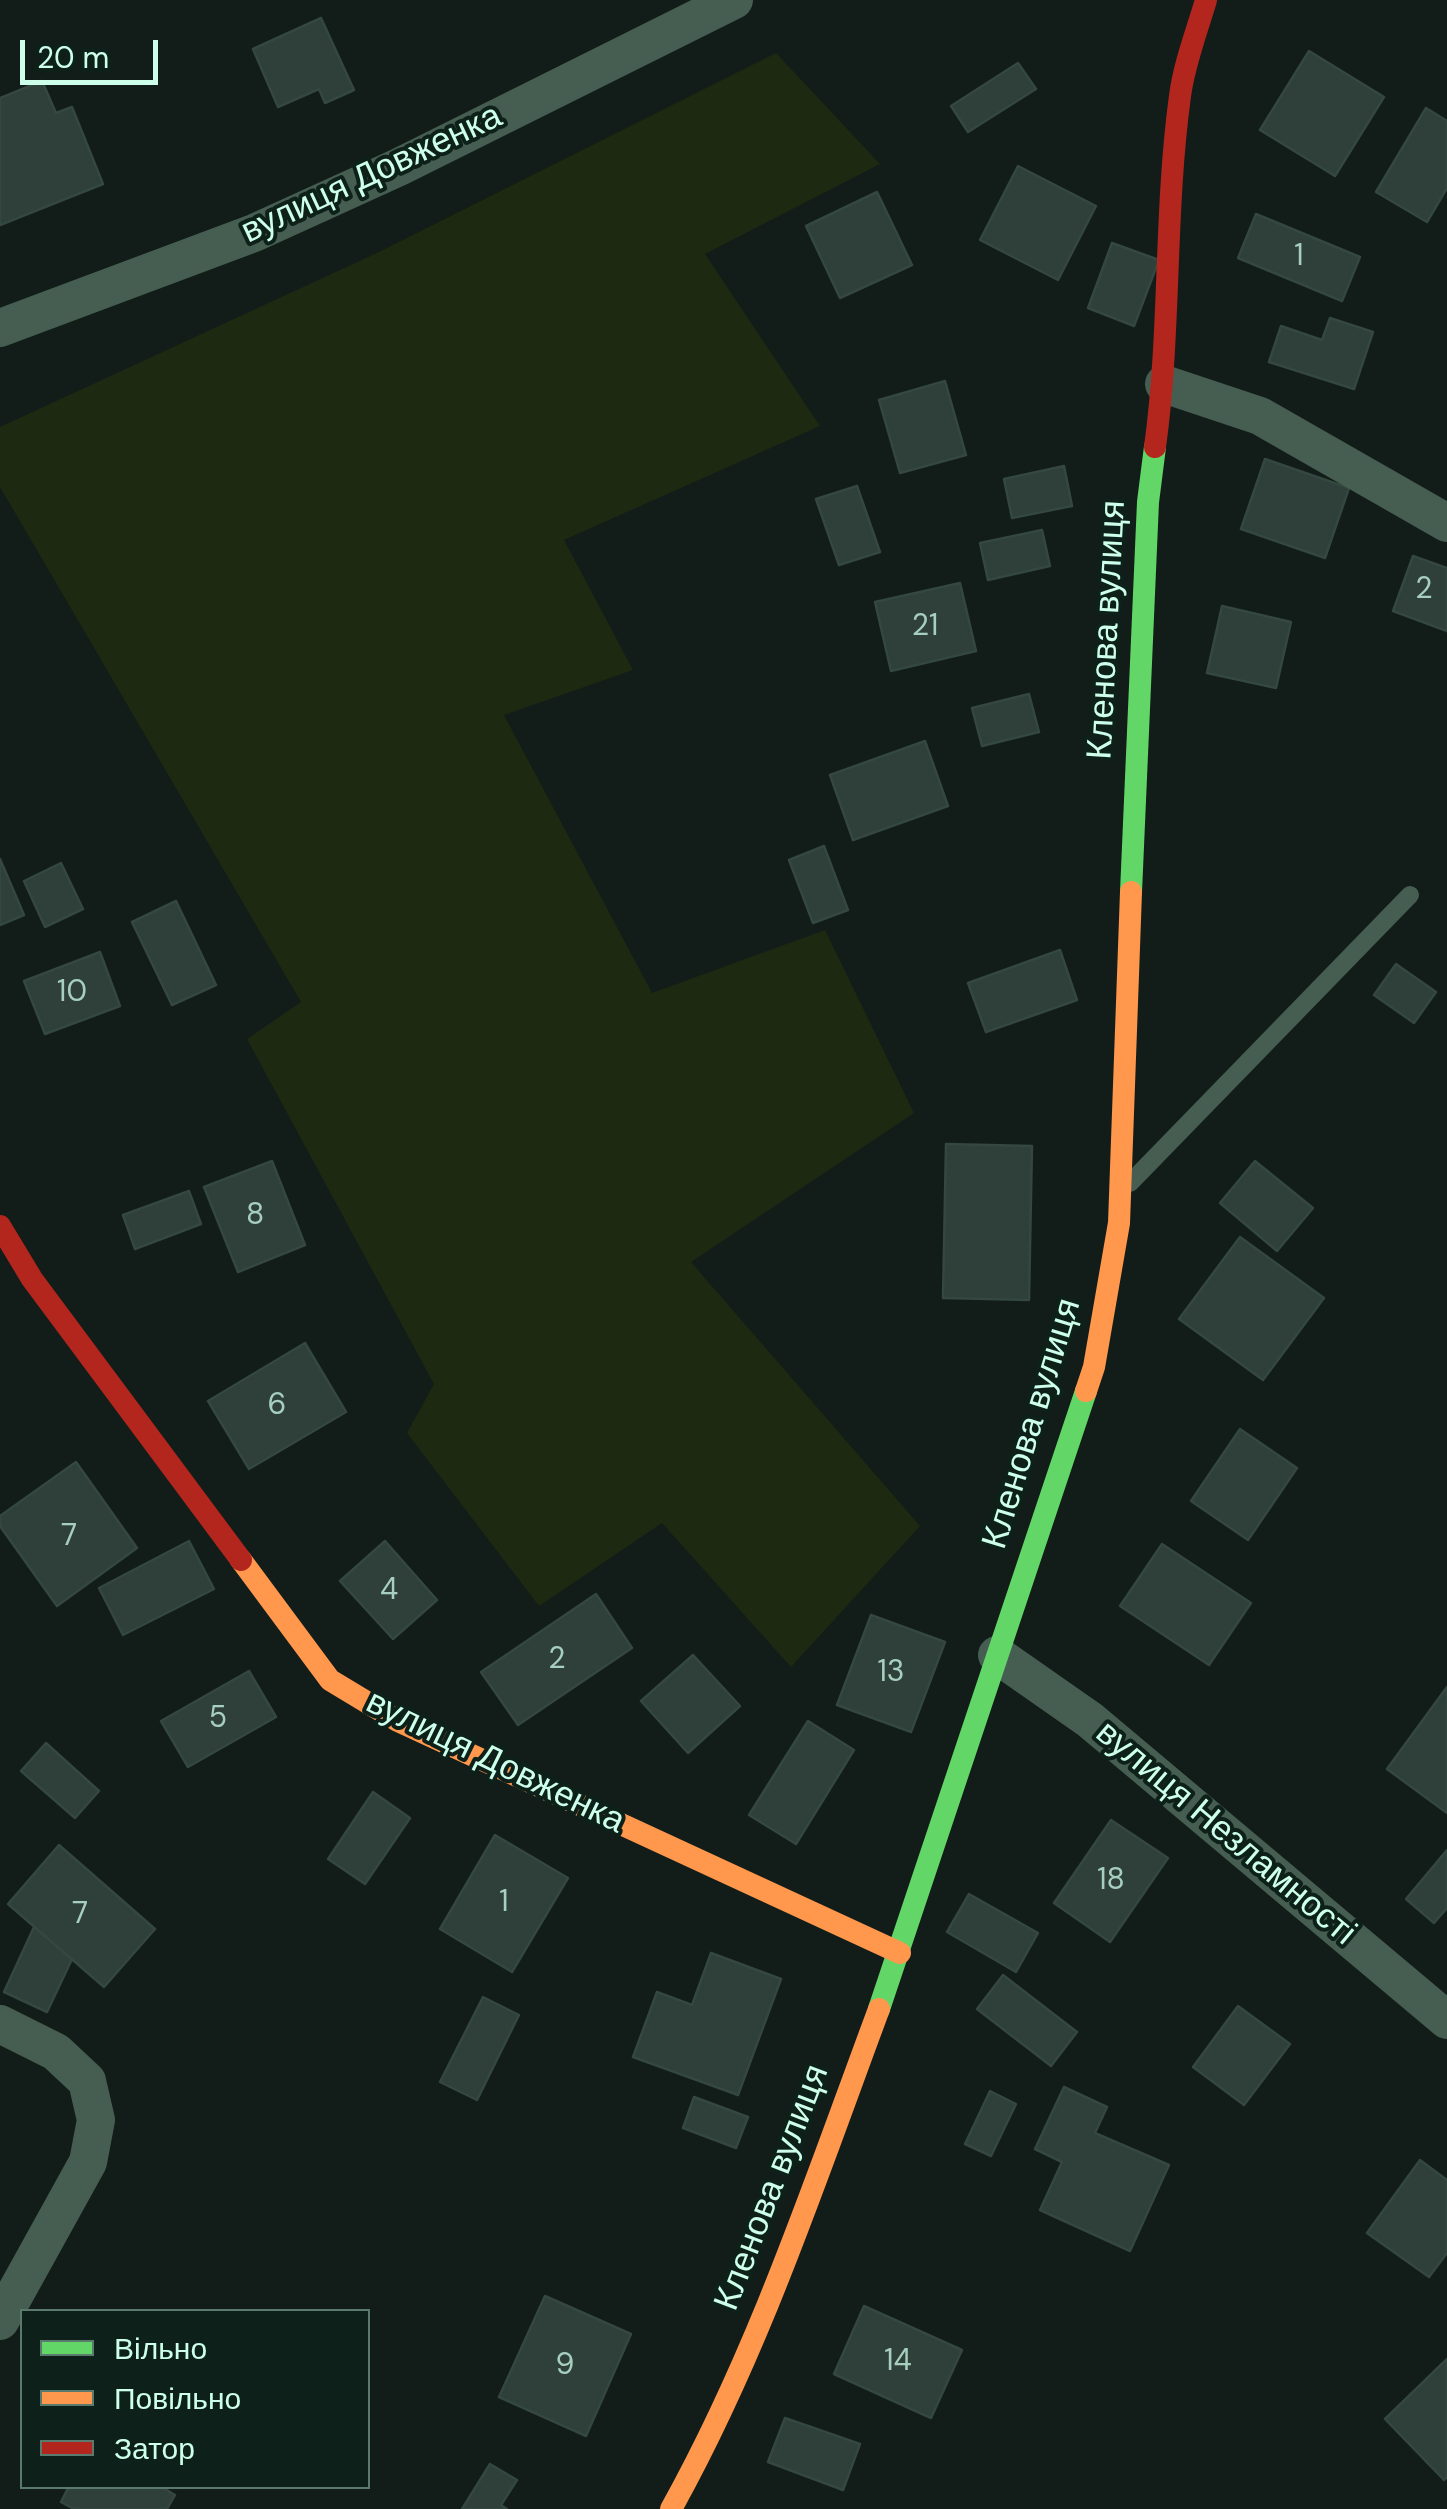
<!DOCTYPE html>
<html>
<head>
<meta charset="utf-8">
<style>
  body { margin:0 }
  #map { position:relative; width:1447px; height:2509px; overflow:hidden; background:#121d19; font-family:"DM Sans",sans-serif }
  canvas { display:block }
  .legend { position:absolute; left:20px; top:2309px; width:350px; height:180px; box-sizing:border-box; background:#0d211a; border:2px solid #5a7a6e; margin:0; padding:12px 18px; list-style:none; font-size:30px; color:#cdffeb }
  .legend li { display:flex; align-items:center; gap:20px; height:50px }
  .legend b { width:50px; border:2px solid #5a7a6e }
  .scale { position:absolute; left:20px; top:40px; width:138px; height:45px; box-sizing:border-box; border:5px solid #cdffeb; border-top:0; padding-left:12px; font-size:30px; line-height:35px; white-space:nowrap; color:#cdffeb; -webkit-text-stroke:8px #0d211a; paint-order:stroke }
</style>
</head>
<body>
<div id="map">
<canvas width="1447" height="2509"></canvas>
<ul class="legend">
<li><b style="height:12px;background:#63d668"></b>Вільно</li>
<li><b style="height:12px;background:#ff974d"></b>Повільно</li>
<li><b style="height:12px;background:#b3261e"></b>Затор</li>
</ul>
<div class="scale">20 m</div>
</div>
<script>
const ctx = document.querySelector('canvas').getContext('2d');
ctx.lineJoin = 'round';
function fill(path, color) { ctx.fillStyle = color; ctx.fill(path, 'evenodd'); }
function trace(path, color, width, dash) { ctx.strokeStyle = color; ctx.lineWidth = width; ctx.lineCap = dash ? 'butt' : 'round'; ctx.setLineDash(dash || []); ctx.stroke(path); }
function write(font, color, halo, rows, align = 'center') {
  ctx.font = font + ' "DM Sans",sans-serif'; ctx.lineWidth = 8; ctx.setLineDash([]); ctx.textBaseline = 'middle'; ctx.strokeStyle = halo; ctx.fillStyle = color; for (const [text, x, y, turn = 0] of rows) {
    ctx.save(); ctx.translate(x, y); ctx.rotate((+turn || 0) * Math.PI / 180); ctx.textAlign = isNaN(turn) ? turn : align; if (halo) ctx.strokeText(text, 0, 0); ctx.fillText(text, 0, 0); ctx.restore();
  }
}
const green = new Path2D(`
  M776 53 880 164 705 254 820 426 564 540 633 670 504 715 652 993 825 930 914 1113 691 1262 920 1526 791 1667 662 1523 539 1606 407 1433 434 1384 247 1039 301 1002 0 487V427L379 252Z`);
const building = new Path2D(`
  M321 18 354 90 325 103 319 89 278 107 253 49Z
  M1309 51 1384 97 1335 176 1260 130Z
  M1018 63 1036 89 968 132 951 106Z
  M42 81 56 113 72 107 103 184 0 225V98Z
  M1426 108 1447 121V188L1427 222 1376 192Z
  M1018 166 1096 206 1058 280 980 240Z
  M877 192 912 265 840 298 806 226Z
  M1256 214 1360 257 1342 301 1238 258Z
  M1112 243 1159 260 1134 326 1088 308Z
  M1330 318 1373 332 1354 389 1269 362 1281 326 1322 340Z
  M945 381 966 455 900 473 879 400Z
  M1265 459 1349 488 1325 558 1241 529Z
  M1064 466 1072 506 1012 518 1004 479Z
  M857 486 880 552 839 565 816 499Z
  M1042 530 1050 566 988 580 980 543Z
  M1413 556 1447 568V631L1393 611Z
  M960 583 976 651 891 671 875 602Z
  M1222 606 1291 622 1276 688 1207 673Z
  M1029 694 1039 732 982 746 972 708Z
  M925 741 948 806 853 840 830 775Z
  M824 846 848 910 813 923 789 860Z
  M0 859 24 915 0 925Z
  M61 863 83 909 45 927 24 881Z
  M176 901 216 985 172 1005 132 922Z
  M1060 950 1077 1000 986 1032 968 983Z
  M100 952 120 1006 45 1034 24 981Z
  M1396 964 1436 992 1414 1023 1374 995Z
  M946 1144 1032 1146 1029 1300 943 1298Z
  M272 1161 305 1245 238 1272 204 1187Z
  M1255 1161 1313 1208 1277 1251 1220 1203Z
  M189 1191 201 1224 135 1249 123 1215Z
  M1240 1237 1324 1298 1263 1380 1179 1319Z
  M305 1343 346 1412 249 1469 208 1401Z
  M1240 1429 1297 1468 1248 1540 1191 1501Z
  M76 1462 137 1548 57 1606 0 1526V1516Z
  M189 1541 214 1589 123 1635 99 1588Z
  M385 1541 437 1600 393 1639 340 1581Z
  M1162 1544 1251 1603 1209 1665 1120 1606Z
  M596 1594 632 1648 518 1725 481 1672Z
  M871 1615 945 1642 911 1732 837 1705Z
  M693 1655 740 1706 688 1753 641 1701Z
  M249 1671 276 1717 188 1767 161 1721Z
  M1447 1687V1813L1387 1769Z
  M808 1721 854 1750 796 1844 749 1815Z
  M46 1743 99 1791 75 1818 21 1771Z
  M373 1792 410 1818 365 1884 328 1859Z
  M1111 1820 1168 1858 1110 1942 1054 1903Z
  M495 1835 568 1878 512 1972 440 1929Z
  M59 1845 155 1929 104 1987 8 1904Z
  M1447 1850V1908L1434 1923 1406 1899Z
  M969 1894 1038 1933 1016 1972 947 1932Z
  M34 1927 72 1959 47 2012 4 1992Z
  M711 1953 781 1979 738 2095 633 2057 657 1992 692 2005Z
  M1003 1975 1077 2032 1051 2066 977 2009Z
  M483 1997 519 2015 477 2100 440 2082Z
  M1238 2006 1290 2044 1244 2105 1193 2067Z
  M1064 2087 1107 2107 1095 2133 1169 2165 1130 2251 1040 2210 1062 2162 1035 2149Z
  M990 2091 1016 2104 991 2156 965 2144Z
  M694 2097 748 2117 736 2148 683 2128Z
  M1420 2160 1447 2180V2253L1429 2277 1367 2233Z
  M545 2296 631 2334 586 2436 499 2397Z
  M864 2306 962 2350 931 2418 834 2374Z
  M1447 2359V2477L1444 2480 1385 2419Z
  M785 2418 860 2444 843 2490 768 2462Z
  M490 2464 517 2480 501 2505 507 2509H462Z
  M69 2486H160L175 2495 167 2509H74L61 2502Z`);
const lane = new Path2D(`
  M1130 1183 1410 895`);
const street = new Path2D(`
  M0 328 254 233 399 167 734 0
  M1164 384 1260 416 1447 523
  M997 1655 1090 1720 1447 2020
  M0 2024 56 2052 87 2081 96 2120 88 2162 0 2321`);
const fast = new Path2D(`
  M1131 892 1148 502 1155 447
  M879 2009 1086 1391`);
const slow = new Path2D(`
  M1086 1391 1094 1367 1119 1223 1131 892
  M241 1560 330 1680 398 1721 900 1953
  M671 2509C759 2351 816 2178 879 2009`);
const jam = new Path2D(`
  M1155 447C1171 331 1164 213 1180 96 1184 64 1197 31 1206 0
  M0 1226 32 1279 241 1560`);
const numberNames = [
  ["1",1299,257],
  ["2",1424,590],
  ["21",925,627],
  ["10",72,993],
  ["8",255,1216],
  ["6",277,1406],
  ["7",69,1537],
  ["4",389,1591],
  ["2",557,1660],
  ["13",891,1673],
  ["5",218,1719],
  ["18",1111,1881],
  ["1",504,1903],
  ["7",80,1915],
  ["14",898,2362],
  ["9",565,2366]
];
const streetNames = [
  ["вулиця Довженка",372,175,-25],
  ["Кленова вулиця",1108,630,-87],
  ["Кленова вулиця",1033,1424,-73],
  ["вулиця Довженка",495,1763,26],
  ["вулиця Незламності",1225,1834,40],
  ["Кленова вулиця",773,2188,-69]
];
fill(green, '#1d2911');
fill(building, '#2f3f3a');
trace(building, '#344741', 2.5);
trace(lane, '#465e52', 18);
trace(street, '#465e52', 38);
trace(fast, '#63d668', 22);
trace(slow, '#ff974d', 22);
trace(jam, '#b3261e', 22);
write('30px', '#a6cfbf', null, numberNames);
write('35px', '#cdffeb', '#0d211a', streetNames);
</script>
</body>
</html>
